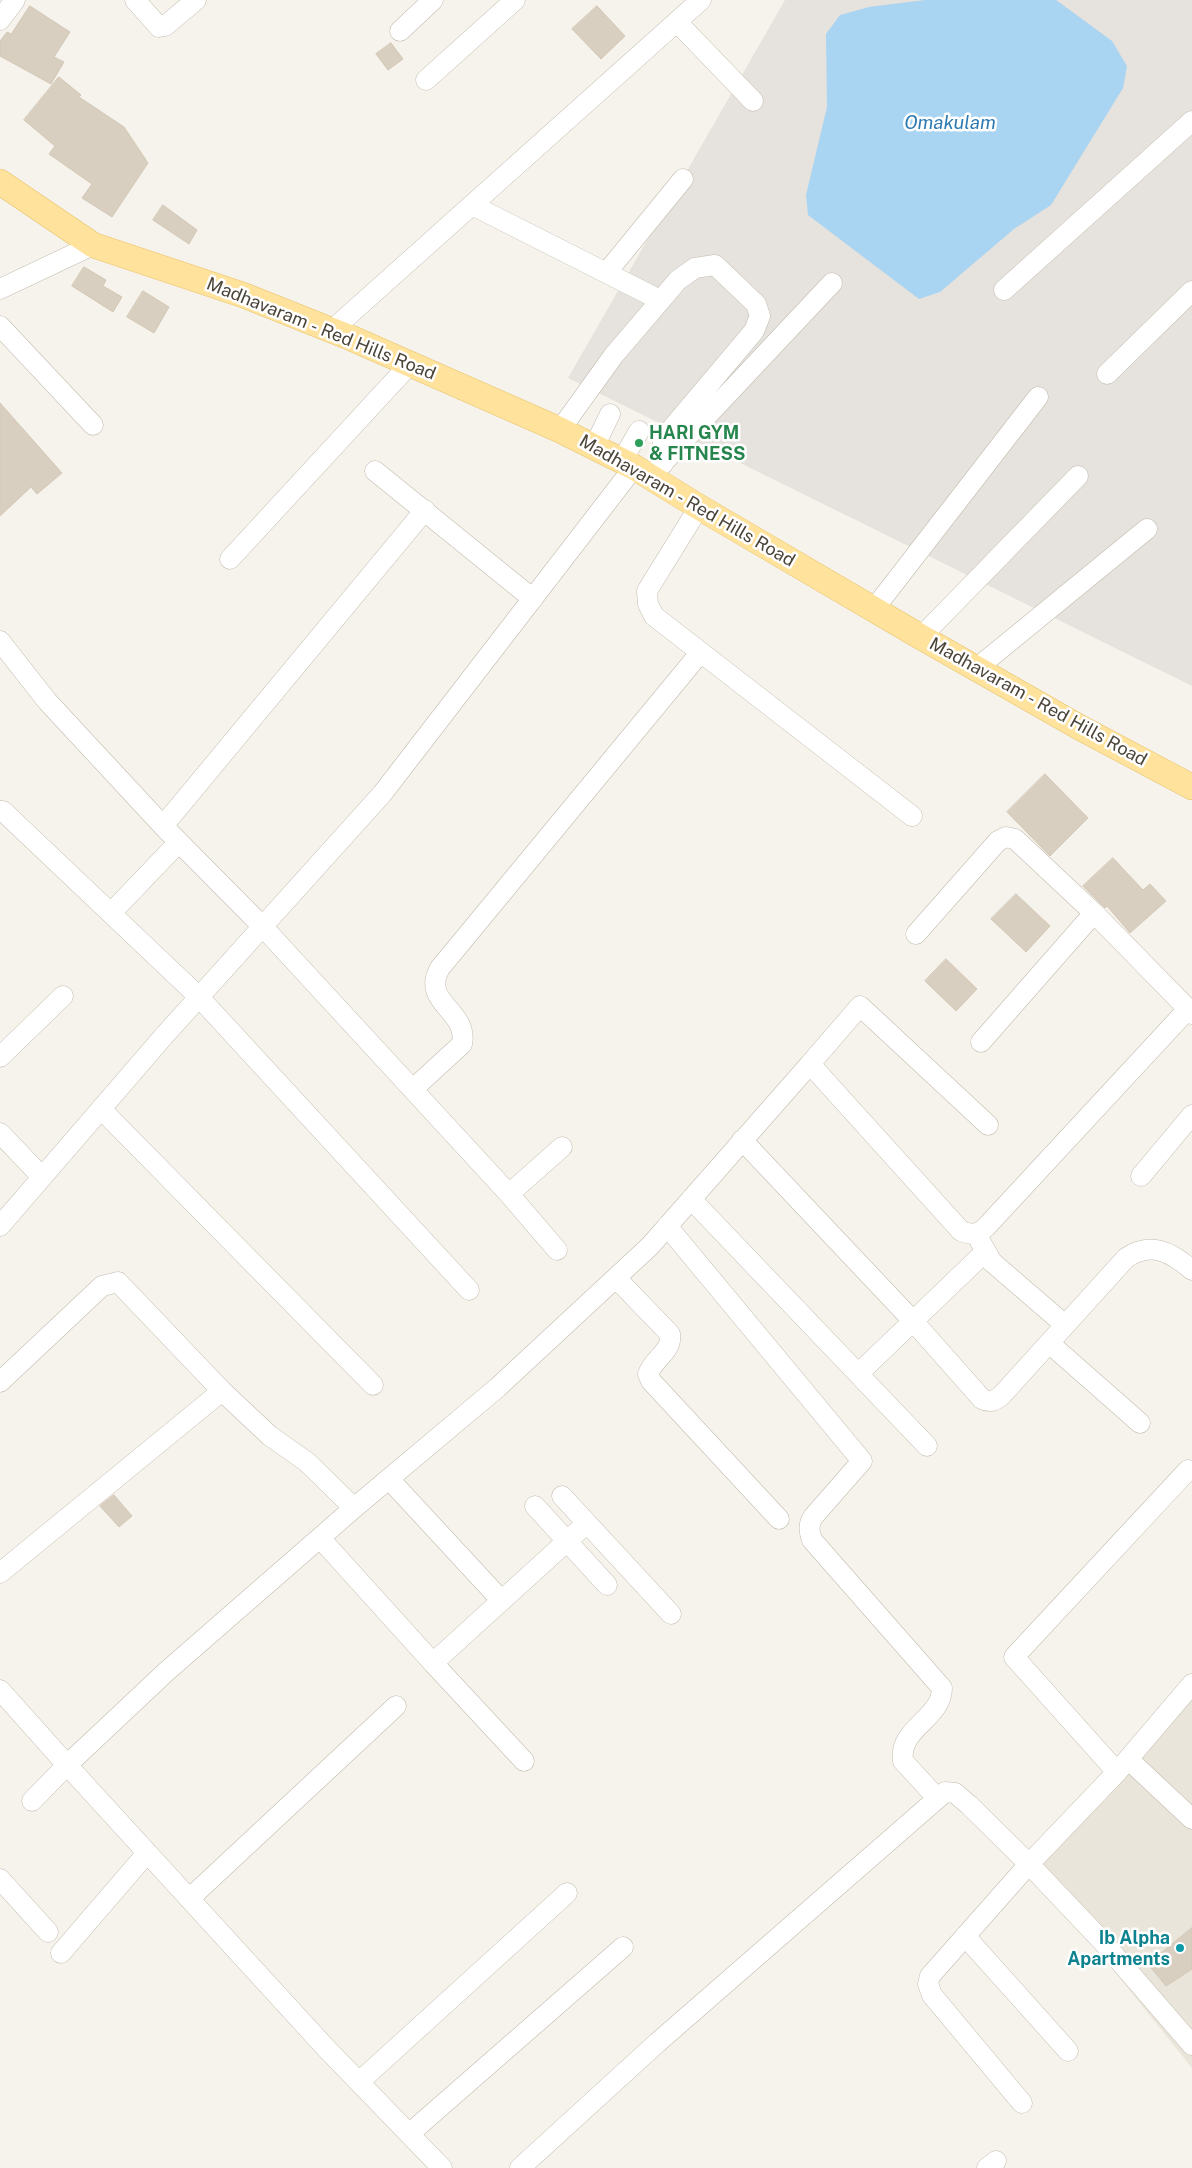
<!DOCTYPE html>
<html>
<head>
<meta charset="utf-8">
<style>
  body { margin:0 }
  canvas { display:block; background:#f6f3ec }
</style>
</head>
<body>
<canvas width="1192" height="2168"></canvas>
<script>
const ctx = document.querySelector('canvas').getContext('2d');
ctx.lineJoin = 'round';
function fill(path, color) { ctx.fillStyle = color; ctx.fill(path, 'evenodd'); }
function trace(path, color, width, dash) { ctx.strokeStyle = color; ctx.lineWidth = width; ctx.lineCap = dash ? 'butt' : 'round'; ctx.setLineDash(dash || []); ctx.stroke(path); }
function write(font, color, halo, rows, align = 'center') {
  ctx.font = font + ' "Public Sans",sans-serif'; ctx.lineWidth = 5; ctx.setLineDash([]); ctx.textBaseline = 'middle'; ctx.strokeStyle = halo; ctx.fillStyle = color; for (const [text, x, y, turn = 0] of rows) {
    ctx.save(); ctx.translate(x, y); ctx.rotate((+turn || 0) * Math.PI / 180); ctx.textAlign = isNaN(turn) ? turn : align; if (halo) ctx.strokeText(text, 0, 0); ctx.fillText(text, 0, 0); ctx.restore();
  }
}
const residential = new Path2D(`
  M1192 1681V2068L1031 1867Z`);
const industrial = new Path2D(`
  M785 0H1192V686L568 378Z`);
const water = new Path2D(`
  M925 0H1056L1112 41 1127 66 1123 88 1051 205 1014 229 940 292 919 299 808 215 806 195 827 107 826 34 840 15 869 7Z`);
const building = new Path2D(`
  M30 6 70 32 54 57 64 62 51 84 0 56V41L7 32 11 34Z
  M597 6 625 36 601 59 572 29Z
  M391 43 403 59 388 70 376 54Z
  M59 77 81 95 79 97 124 127 148 163 112 217 82 198 92 184 49 154 55 146 24 120Z
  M163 205 197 230 189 244 153 220Z
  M84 267 106 280 103 286 122 297 113 312 72 286Z
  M143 291 169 307 154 333 127 317Z
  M0 403 62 473 37 494 31 487 0 516Z
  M1045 774 1088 818 1050 856 1007 812Z
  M1113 858 1143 890 1150 884 1166 901 1130 933 1107 906 1105 908 1083 886Z
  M1016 894 1050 926 1026 952 991 919Z
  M946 959 977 989 956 1011 925 981Z
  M114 1495 132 1516 119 1527 100 1506Z
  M1192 1928V1969L1166 1986 1148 1964Z`);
const minor = new Path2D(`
  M135 0 159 27 165 26 196 0
  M0 20 15 0
  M677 22 753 101
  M400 31 433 0
  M426 80 515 0
  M472 205 652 296
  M607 272 683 179
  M0 289 93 245
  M1004 290 1192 121
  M0 326 93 425
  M331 331 701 0
  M1107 374 1192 291
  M560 430 614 355 678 280 695 268 715 265 756 304 760 316 754 331 663 439V464
  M594 447 610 414
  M622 461 639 431
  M659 467 832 283
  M375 471 533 599
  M699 507 647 591 648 604 654 616 912 816
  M230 559 410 364
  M874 609 1038 397
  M921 637 1078 476
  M0 641 47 701 163 826 263 927 509 1194 562 1147
  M977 668 1147 529
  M0 811H3L198 996 469 1290
  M163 826 425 510
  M111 913 179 842
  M916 934 998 841 1006 837 1015 839 1094 913 1188 1009
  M981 1042 1094 913
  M0 1057 63 996
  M810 1064 860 1006 988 1125
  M413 1089 462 1044C469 1010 420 1003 440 968L700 653
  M101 1109 373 1385
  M0 1133 41 1176
  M742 1140 913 1321 982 1399C990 1403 994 1401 1001 1396L1126 1258C1151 1241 1171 1252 1192 1270
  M1141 1176 1192 1115
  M509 1194 557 1250
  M691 1199 927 1446
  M0 1226 163 1037 382 794 634 467
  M667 1226 862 1461 813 1517C808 1525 809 1531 812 1540L942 1688C942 1719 898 1728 903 1761L937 1798
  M980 1241 992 1262 1065 1325
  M616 1278 670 1334C673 1351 653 1359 648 1374L651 1381 779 1519
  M1049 1343 1140 1423
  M859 1373 985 1252
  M0 1382 102 1286 118 1282 222 1391
  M389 1479 501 1600
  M562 1496 671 1614
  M535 1506 607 1585
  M320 1538 433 1663
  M0 1573 222 1391 270 1436 307 1462 354 1508
  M0 1690 67 1765 167 1671 354 1508 497 1388 650 1246 810 1064 961 1231C972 1235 977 1235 986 1227L1188 1009 1192 1014
  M1128 1759 1192 1819
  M524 1761 433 1663 587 1523
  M1117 1772 1014 1657 1188 1470
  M32 1801 67 1765 324 2046 442 2168
  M0 1879 48 1932
  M189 1899 396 1706
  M965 1936 1068 2051
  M61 1953 147 1853
  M359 2082 567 1893
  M1022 2103 932 1995 928 1984 930 1976 1029 1864 1117 1772 1192 1684
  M409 2134 623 1947
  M520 2168 657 2043 945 1792 955 1793 969 1805 1029 1864 1102 1941 1192 2045
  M987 2168 996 2161`);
const major = new Path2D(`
  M0 182 93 245 243 295 351 338 560 430 634 467 699 507 921 637 1079 727 1192 787`);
const markers = [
  [639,443,5,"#2e9e5b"],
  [1180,1948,5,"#0f9aa8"]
];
const streetNames = [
  ["Madhavaram - Red Hills Road",321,329,22],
  ["Madhavaram - Red Hills Road",687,501,30],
  ["Madhavaram - Red Hills Road",1038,702,29]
];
const leisureNames = [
  ["HARI GYM",649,433],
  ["& FITNESS",649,454]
];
const cultureNames = [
  ["Ib Alpha",1170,1938],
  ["Apartments",1170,1959]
];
const waterNames = [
  ["Omakulam",950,123]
];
fill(residential, '#eae5da');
fill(industrial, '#e6e2dd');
fill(water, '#a9d4f2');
fill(building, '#d8cfc1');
trace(building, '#d3c7b4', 1);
trace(minor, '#c2bbae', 21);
trace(major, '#e6c16a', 26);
trace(minor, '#fff', 20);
trace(major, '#ffe39c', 25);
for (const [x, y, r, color] of markers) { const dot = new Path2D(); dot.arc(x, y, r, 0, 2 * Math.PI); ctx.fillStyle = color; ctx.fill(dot); trace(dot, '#fff', 2); }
write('18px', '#4b4439', '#fff', streetNames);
write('bold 18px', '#27864d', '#fff', leisureNames, 'left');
write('bold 18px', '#0d838f', '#fff', cultureNames, 'right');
write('italic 19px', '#2e7ab2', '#fff', waterNames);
</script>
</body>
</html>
